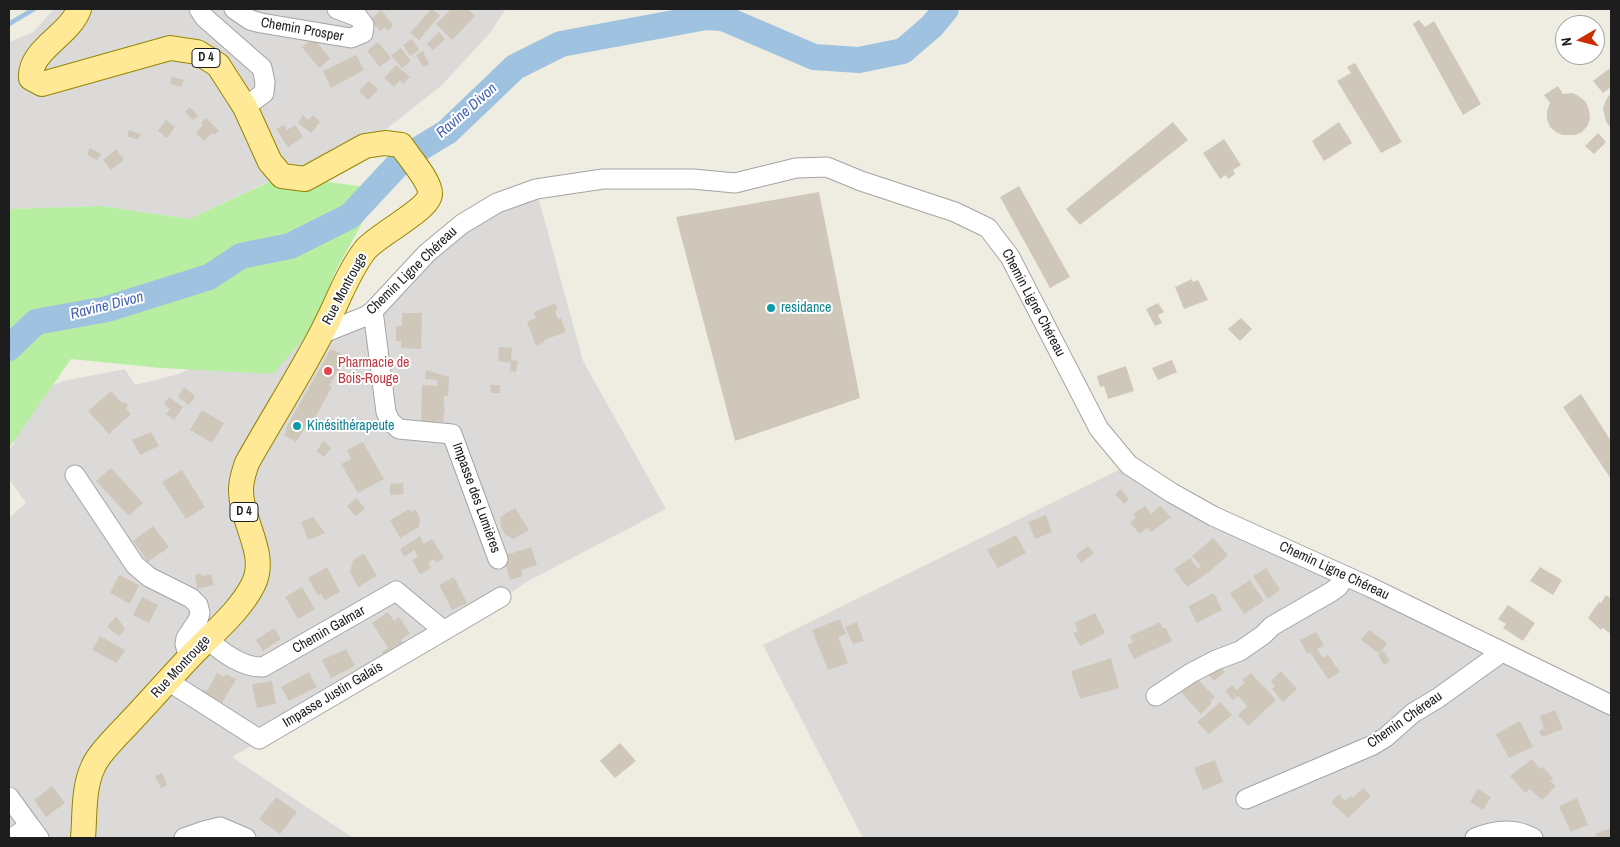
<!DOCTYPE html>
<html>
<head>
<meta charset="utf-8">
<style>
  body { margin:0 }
  #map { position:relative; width:1620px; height:847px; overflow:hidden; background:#efede1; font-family:"Archivo Narrow",sans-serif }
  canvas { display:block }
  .frame { position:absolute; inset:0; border:10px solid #1d1d1d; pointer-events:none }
  .north { position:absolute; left:1555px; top:15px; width:50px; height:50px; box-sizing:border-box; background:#fff; border:1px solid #a5a5a5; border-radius:50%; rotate:262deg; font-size:14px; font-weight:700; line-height:20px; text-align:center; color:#1d1d1d }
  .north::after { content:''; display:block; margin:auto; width:18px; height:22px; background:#c92d00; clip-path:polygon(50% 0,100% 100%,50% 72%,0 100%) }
</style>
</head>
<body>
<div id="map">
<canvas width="1620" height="847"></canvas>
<div class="frame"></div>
<div class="north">N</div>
</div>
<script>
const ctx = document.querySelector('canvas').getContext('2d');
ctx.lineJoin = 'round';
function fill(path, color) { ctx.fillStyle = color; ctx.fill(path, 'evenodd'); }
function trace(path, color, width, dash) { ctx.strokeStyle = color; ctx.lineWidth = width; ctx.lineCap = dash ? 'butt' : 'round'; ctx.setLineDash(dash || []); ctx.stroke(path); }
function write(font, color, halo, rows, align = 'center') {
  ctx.font = font + ' "Archivo Narrow",sans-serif'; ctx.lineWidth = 4; ctx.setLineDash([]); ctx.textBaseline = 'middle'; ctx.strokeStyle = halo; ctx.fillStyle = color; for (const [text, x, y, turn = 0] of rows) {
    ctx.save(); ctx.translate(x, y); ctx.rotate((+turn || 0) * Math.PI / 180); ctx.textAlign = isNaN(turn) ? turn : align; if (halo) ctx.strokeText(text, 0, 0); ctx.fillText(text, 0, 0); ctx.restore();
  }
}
const residential = new Path2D(`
  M54 9 79 11H89L91 9H506L489 34 442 85 365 146 281 176 189 219 102 206 9 209V42L33 32Z
  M536 189 583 361 666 509 530 580 465 623 232 757 353 838H9V518L26 503 9 479V450L13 445 20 419 35 392 63 381 125 369 135 385 179 374 205 362 248 337 303 342 366 316 427 254Z
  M1129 465 1611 705V838H863L763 645Z`);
const grass = new Path2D(`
  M282 176 381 189 336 270 316 324 273 374 161 368 71 359 9 448V209L102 206 189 219Z`);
const stream = new Path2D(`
  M9 24 34 9`);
const river = new Path2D(`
  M9 348 36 322 107 309 209 277 241 256 290 246 350 216 404 158 447 132 515 67 561 44 706 17 723 18 814 57 859 60 903 51 932 26 946 9`);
const building = new Path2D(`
  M431 9 440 15 419 40 410 33Z
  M451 9H468L475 16 452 40 436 24Z
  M381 10 393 25 388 31 385 27 380 31 370 20Z
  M1419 20 1425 27 1434 21 1481 104 1463 115 1413 24Z
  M439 32 445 39 433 50 427 44Z
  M314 38 330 59 319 68 302 47Z
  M412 39 419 50 410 56 403 45Z
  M378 42 391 58 380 67 367 51Z
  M401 48 411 61 402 68 391 55Z
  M423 51 429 64 423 67 416 55Z
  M356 55 364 70 331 88 323 71Z
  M1355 63 1402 142 1381 153 1337 81 1351 73 1347 67Z
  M396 65 410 77 403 84 400 80 394 87 384 78Z
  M1610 68 1611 87 1603 93 1593 81Z
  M172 77 184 80 181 87 170 84Z
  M369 81 378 90 368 100 359 91Z
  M1558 86 1563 94 1573 93 1580 97 1586 102 1589 110 1590 118 1588 125 1582 132 1575 135H1562L1556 132 1550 127 1547 119V111L1550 103 1544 95Z
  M1611 93V128L1606 122 1603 108 1606 100Z
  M190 107 198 116 193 120 185 112Z
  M303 115 308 120 313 115 320 122 311 133 298 123Z
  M206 118 219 131 214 135 212 133 204 141 196 133 203 125 201 123Z
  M166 120 175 127 167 138 158 131Z
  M1173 122 1188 140 1080 225 1066 209Z
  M1339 122 1352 143 1324 161 1312 141Z
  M284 125 287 130 295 125 303 137 288 147 276 129Z
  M129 130 141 134 138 140 127 136Z
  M1598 133 1606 142 1594 154 1585 146Z
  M1224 139 1241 165 1233 170 1235 174 1228 179 1226 175 1220 179 1203 153Z
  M90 148 101 154 97 160 87 155Z
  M116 149 124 160 111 170 103 160Z
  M1019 186 1070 277 1050 288 1000 197Z
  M819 192 860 398 735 441 676 217Z
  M1192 279 1193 282 1198 280 1208 300 1184 309 1175 287Z
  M555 303 558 310 555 311 558 319 561 318 566 332 544 340 545 342 536 346 527 322 536 318 534 312Z
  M1158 303 1164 312 1158 315 1162 323 1155 326 1146 309Z
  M402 313H422L421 349 401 348V341H396V326H402Z
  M1241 318 1252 329 1240 341 1228 329Z
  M499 347 512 348 511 360 518 361 516 372 510 371 511 363 498 361Z
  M332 349 345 356 343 360H344L329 386 332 387 311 425 308 423 296 442 284 435 287 429 286 428 329 352Z
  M1172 360 1177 372 1158 380 1152 368Z
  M1126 366 1134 391 1108 399 1104 386 1100 387 1097 376Z
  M426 370 449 377 448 396H444V407H445L443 422 437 421V424L421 423 422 385 437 386V380L425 379Z
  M490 385H500V393H491Z
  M184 387 195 396 189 405 178 397Z
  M111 391 122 403 125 402 128 405 126 408 131 414 109 434 88 411Z
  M1581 394 1611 441V479L1563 407Z
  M169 397 183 407 174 420 166 414 170 409 164 404Z
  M202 410 224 423 212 443 190 430Z
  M151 432 159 446 140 455 132 440Z
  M323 441 331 448 324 457 317 451Z
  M363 442 384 479 358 493 341 464 351 459 347 450Z
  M111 468 143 503 129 516 96 481Z
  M182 470 205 507 186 519 162 482Z
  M403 483 404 494 390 495V484Z
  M1121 489 1129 499 1124 504 1115 494Z
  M357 498 365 509 355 516 347 506Z
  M1145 506 1151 514 1160 506 1171 517 1151 532 1147 528 1139 534 1130 522 1136 518 1133 514Z
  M515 508 529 530 513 539 505 534 501 527 500 517Z
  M409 509 411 512 416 510 420 518 419 527 400 538 390 520Z
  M1046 515 1052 532 1035 539 1028 522Z
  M313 517 325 533 308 540 301 522Z
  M153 526 169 547 148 562 133 541Z
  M1016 535 1026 553 998 568 987 550Z
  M420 536 424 544 432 539 444 558 436 563 434 559 428 563 431 568 420 574 412 560 418 556 414 550 404 557 400 549Z
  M1213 538 1228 555 1209 572 1187 587 1174 569 1190 558 1198 569 1201 566 1192 556Z
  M1088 546 1094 553 1081 563 1076 555Z
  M531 547 537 565 521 570 523 576 510 580 503 556Z
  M364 554 377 576 358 587 350 572 353 560Z
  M327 567 340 592 325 600 321 594 318 596 308 578Z
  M1540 567 1562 580 1553 595 1530 581Z
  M1266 568 1280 590 1268 599 1253 576Z
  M201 573 202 576 211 574 214 585 197 589 195 575Z
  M119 575 139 585 130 604 110 593Z
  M454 577 467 603 452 610 439 585Z
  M1250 580 1264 601 1244 614 1230 593Z
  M302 587 315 609 298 619 285 597Z
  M1214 593 1222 610 1197 623 1188 606Z
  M1606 595 1611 598V630L1609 633 1603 628 1601 630 1588 618 1599 602 1601 603Z
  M142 597 158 605 149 623 133 615Z
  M1508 605 1535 623 1523 641 1503 628 1506 624 1498 619Z
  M388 612 394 621 399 617 410 633 401 640 406 647 386 658 382 652 388 648 372 623Z
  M1095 613 1105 633 1080 646 1073 633 1078 631 1074 623Z
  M116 616 125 629 119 636 107 627Z
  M840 619 846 634 838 637 848 663 828 670 812 630Z
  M857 622 864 641 853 644 845 627Z
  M1160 622 1163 628H1166L1172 641 1134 659 1127 645 1133 642 1130 636Z
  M274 628 281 639 263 651 256 640Z
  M1369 630 1387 643 1380 654 1361 640Z
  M1316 632 1324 645 1317 649 1323 658 1328 655 1340 672 1328 679 1310 652 1307 654 1300 640Z
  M100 636 125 650 117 663 92 650Z
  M346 649 355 666 331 678 322 660Z
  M1384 651 1390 661 1384 665 1378 655Z
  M1111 658 1119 688 1080 699 1071 671Z
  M1217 663 1225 672 1214 681 1206 672Z
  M1281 671 1297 689 1283 702 1272 689 1275 686 1271 681Z
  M309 672 317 687 289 701 281 687Z
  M217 673 224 677 226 674 236 679 222 703 211 697 207 704 198 699 203 689 207 691Z
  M1251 673 1276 700 1248 726 1238 715 1247 706 1238 696 1233 700 1225 691 1232 685 1237 690 1245 682 1242 680Z
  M1195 677 1215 697 1210 702 1212 703 1201 714 1180 691Z
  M272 681 276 704 257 708 252 684Z
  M1220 702 1232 715 1209 734 1197 722Z
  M1555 710 1563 729 1542 737 1539 731 1544 729 1540 716Z
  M1520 721 1533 747 1509 758 1496 734Z
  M620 743 636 761 615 778 600 761Z
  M1532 759 1540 769 1543 767 1553 778 1550 781 1556 786 1542 800 1530 789 1525 793 1510 776Z
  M1215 760 1223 782 1203 790 1194 768Z
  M162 773 167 785 161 788 155 776Z
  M52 786 65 803 46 817 34 800Z
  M1363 788 1371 796 1348 818 1331 802 1339 794 1345 801 1351 796 1353 798Z
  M1478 789 1491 797 1483 810 1470 802Z
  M276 797 297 812 280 834 259 819Z
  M1577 798 1588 825 1571 832 1559 806Z
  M1611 828V838H1597L1595 834Z`);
const minor = new Path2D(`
  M199 9 204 17 262 68 265 82 264 93 245 107
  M234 9 250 20 261 23 351 38 363 33 364 25 358 17 337 9
  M373 311 386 412 390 421 399 429 452 434 498 559
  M321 334 366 316 373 311 427 253 462 224 497 203 536 189 603 179H693L735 183 796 168 827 167 861 181 955 212 988 228 1010 257 1099 429 1129 465 1172 493 1213 516 1370 587 1611 705
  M75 475 135 565 149 577 191 598 198 605 200 613 198 620 186 638 185 644 189 658
  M208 639C221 652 243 668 263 667L396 591 443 630
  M168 681 259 739 501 597
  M1156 696 1191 673 1216 660 1240 651 1263 635 1272 626 1331 592 1338 587 1346 576
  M9 797 30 826
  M1246 799 1373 745 1386 737 1413 713 1438 698 1502 652
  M12 838 30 826 39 838
  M184 838 204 831 220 827 246 838
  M1475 838C1494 830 1514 827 1533 838`);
const major = new Path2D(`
  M79 9C70 35 29 50 31 78L42 84 170 48 197 52 218 65 245 107 270 162 282 176 305 179 365 146 385 143 401 145C408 156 431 182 430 194 430 209 377 235 365 250 346 275 336 307 321 334 298 378 271 420 247 463 244 472 241 480 241 489 240 521 269 554 253 585 238 614 210 635 188 659 168 680 149 702 129 723 119 734 98 754 93 767 83 788 85 815 83 838`);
const markers = [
  [771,308,5,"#0f9aa8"],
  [328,371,5,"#e0444e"],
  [297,426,5,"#0f9aa8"]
];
const shields = [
  [206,58,28],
  [244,512,28]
];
const shieldNames = [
  ["D 4",206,58],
  ["D 4",244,512]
];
const streetNames = [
  ["Chemin Prosper",302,30,10],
  ["Chemin Ligne Chéreau",412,271,-44],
  ["Rue Montrouge",345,289,-62],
  ["Chemin Ligne Chéreau",1033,303,62],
  ["Impasse des Lumières",476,498,70],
  ["Chemin Ligne Chéreau",1334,571,25],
  ["Chemin Galmar",329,630,-30],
  ["Rue Montrouge",181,667,-47],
  ["Impasse Justin Galais",333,695,-31],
  ["Chemin Chéreau",1405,720,-35]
];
const cultureNames = [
  ["residance",781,308],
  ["Kinésithérapeute",307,426]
];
const healthNames = [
  ["Pharmacie de",338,363],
  ["Bois-Rouge",338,379]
];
const waterNames = [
  ["Ravine Divon",467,111,-41],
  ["Ravine Divon",107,306,-14]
];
fill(residential, '#dbdad9');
fill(grass, '#b7eea2');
trace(stream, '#9ec2e0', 4.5);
trace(river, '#9ec2e0', 26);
fill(building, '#cfc8ba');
trace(minor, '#a4a4a4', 21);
trace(major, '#958500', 26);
trace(minor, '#fff', 19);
trace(major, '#ffe996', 24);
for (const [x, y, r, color] of markers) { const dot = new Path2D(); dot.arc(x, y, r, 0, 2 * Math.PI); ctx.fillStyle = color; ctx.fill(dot); trace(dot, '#fff', 2); }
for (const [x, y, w] of shields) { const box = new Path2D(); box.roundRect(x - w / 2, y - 9.5, w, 19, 4); ctx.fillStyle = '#fff'; ctx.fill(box); trace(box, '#1d1d1d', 1); }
write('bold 12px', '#1d1d1d', null, shieldNames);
write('14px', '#1d1d1d', '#fff', streetNames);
write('14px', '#0d838f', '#fff', cultureNames, 'left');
write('14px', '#be3a42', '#fff', healthNames, 'left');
write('italic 15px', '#4261b3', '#fff', waterNames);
</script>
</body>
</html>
